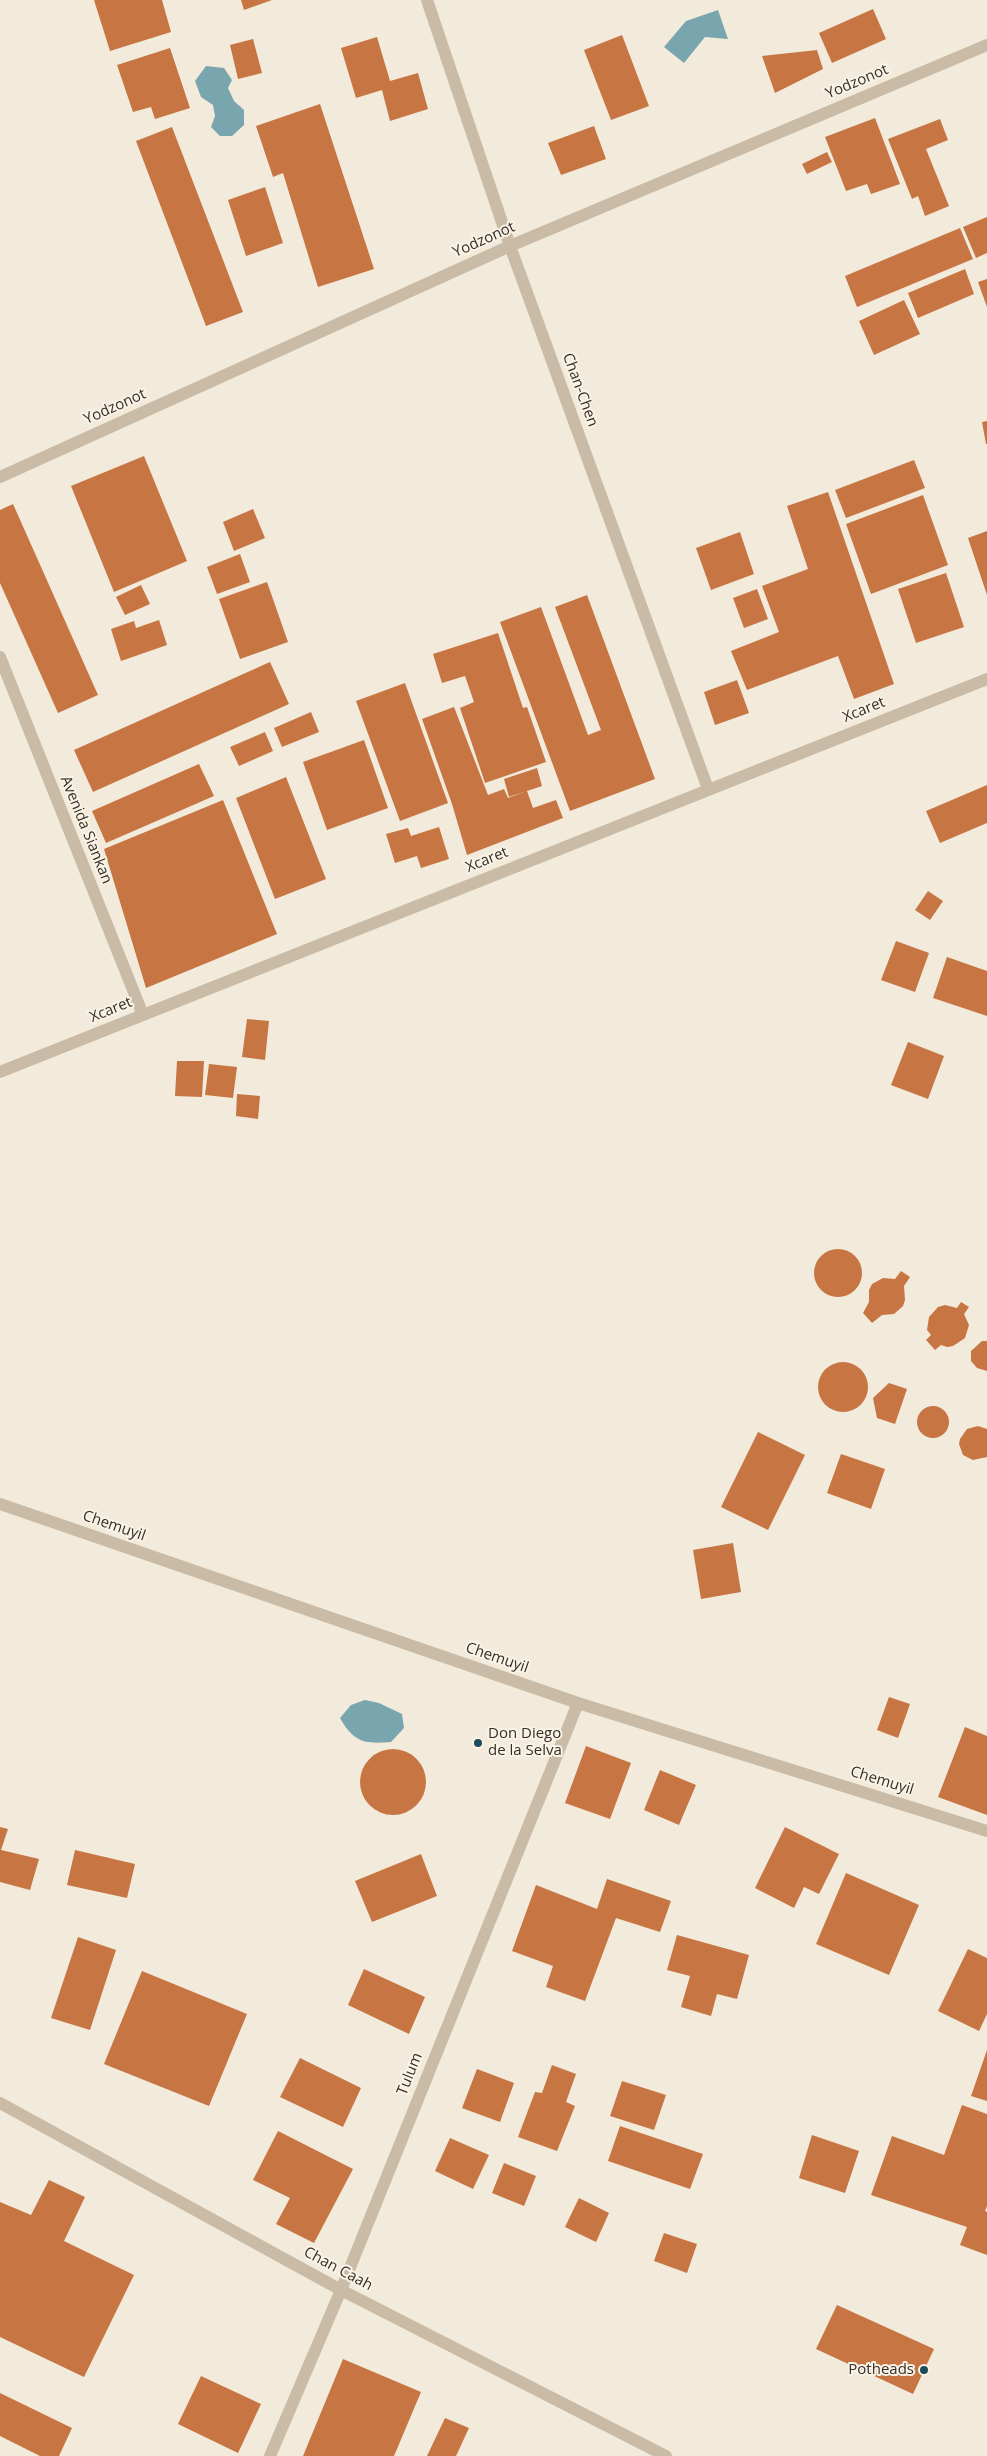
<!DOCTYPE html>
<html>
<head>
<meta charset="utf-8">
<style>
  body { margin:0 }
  canvas { display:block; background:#f2eada }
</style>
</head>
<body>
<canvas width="987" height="2456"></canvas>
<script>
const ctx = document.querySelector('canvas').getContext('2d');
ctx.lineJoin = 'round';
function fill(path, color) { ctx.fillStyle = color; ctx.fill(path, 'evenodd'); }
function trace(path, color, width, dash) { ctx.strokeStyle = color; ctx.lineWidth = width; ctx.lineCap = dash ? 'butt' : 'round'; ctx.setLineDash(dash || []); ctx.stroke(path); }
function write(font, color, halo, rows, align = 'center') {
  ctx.font = font + ' "Open Sans",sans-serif'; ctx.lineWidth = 4; ctx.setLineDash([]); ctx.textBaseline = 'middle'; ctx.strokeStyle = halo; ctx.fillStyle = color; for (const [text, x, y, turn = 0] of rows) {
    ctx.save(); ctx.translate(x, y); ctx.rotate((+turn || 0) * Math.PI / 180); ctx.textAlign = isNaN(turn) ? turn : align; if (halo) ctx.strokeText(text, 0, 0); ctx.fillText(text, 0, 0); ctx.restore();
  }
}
const water = new Path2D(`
  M718 10 728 39 705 37 684 63 664 47 686 21Z
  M206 66 224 68 232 80 228 88 234 101 244 110V125L232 136H220L211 127 215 116 213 105 201 97 195 81Z
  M365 1700 379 1703 402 1714 404 1728 391 1742C365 1744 354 1743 340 1718L351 1705Z`);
const building = new Path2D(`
  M94 0H162L171 32 110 51Z
  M241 0H272L244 10Z
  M873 9 886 39 832 63 819 33Z
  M622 35 649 106 611 120 584 50Z
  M377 37 390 81 418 73 428 109 390 121 382 90 356 98 341 48Z
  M253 39 262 73 238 79 230 45Z
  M170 48 190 108 155 119 151 107 133 112 117 65Z
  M817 50 823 69 775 93 762 56Z
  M320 104 374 269 318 287 283 173 273 177 256 126Z
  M875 118 900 184 871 194 867 184 846 191 825 137Z
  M940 119 948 140 926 149 949 206 925 216 918 196 912 199 888 139Z
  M594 126 606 159 561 175 548 143Z
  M172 127 243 312 206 326 136 141Z
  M827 152 832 162 807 174 802 164Z
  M265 187 283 243 246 256 228 200Z
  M987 217V253L976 258 963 227Z
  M960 228 973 259 857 307 845 276Z
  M965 269 974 294 918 318 908 293Z
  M987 279V307L978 282Z
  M904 300 920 334 874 355 859 321Z
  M987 421V444H986L982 422Z
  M144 456 187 561 114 592 71 486Z
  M914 460 925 488 846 518 835 490Z
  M828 492 894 684 854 699 838 656 747 690 731 651 779 632 762 586 808 569 787 506Z
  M923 495 948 565 871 594 846 524Z
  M13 504 98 695 58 713 0 583V510Z
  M253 509 265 538 234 551 223 522Z
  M987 531V595L968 538Z
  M740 532 754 574 711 590 696 548Z
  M240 554 250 582 217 594 207 567Z
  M946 573 964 627 916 643 898 589Z
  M267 582 288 642 240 659 219 599Z
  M141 585 150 604 125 615 116 597Z
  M757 589 768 619 744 628 733 598Z
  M587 595 655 779 570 811 500 622 541 607 588 735 601 730 555 607Z
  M159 620 167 645 121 661 111 629 134 621 136 628Z
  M498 633 523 708 527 707 546 762 485 783 460 708 474 702 465 676 442 683 433 654Z
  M270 662 289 704 93 792 74 750Z
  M737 680 749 713 715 725 704 692Z
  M405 683 448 803 400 821 356 701Z
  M454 707 488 795 504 789 508 798 527 791 533 808 556 800 563 818 467 855 452 804 422 719Z
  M311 712 319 732 282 747 274 728Z
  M265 732 273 751 239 766 230 747Z
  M364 740 388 808 327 830 303 762Z
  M199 764 214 796 106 843 92 811Z
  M537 768 542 786 509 797 504 779Z
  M286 777 326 879 275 899 236 798Z
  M987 785V823L940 843 926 811Z
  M223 800 277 934 146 988 104 849Z
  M439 827 449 859 421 868 417 856 395 863 386 834 408 828 411 836Z
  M928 891 943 901 930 920 915 910Z
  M896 941 929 953 915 992 881 980Z
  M947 957 987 971V1016L933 998Z
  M247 1019 269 1021 265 1060 242 1057Z
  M908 1042 944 1056 928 1099 891 1085Z
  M177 1061H204L202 1097 175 1096Z
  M209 1064 237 1067 233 1098 205 1095Z
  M237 1094 260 1096 258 1119 236 1116Z
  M814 1273a24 24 0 1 1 48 0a24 24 0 1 1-48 0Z
  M901 1271 910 1277 904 1286 905 1300 903 1306 894 1314 882 1315 872 1323 863 1313 869 1302V1290L872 1284 883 1278 895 1279Z
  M961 1302 969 1307 964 1314 969 1325 965 1338 953 1346 947 1347 941 1345 935 1350 926 1340 931 1335 927 1330 929 1317 938 1307 945 1305 957 1308Z
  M982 1341H987V1371L977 1368 971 1361V1351Z
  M818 1387a25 25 0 1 1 50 0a25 25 0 1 1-50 0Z
  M889 1383 907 1389 895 1424 877 1418 873 1398Z
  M917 1422a16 16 0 1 1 32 0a16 16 0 1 1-32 0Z
  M978 1426 987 1429V1457L973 1460 963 1455 959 1444 960 1439 967 1429Z
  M758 1432 805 1455 768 1530 721 1507Z
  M841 1454 885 1469 871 1509 827 1493Z
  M733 1543 741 1592 701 1599 693 1550Z
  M889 1697 910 1704 898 1738 877 1730Z
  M965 1727 987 1736V1815L938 1797Z
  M586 1746 631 1763 610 1819 565 1803Z
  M360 1782a33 33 0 1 1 66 0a33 33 0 1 1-66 0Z
  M660 1770 696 1785 679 1825 644 1810Z
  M0 1827 8 1829 1 1850 39 1859 30 1890 0 1882Z
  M785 1827 839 1854 819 1894 804 1887 794 1908 755 1888Z
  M75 1850 135 1864 127 1898 67 1885Z
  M421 1854 437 1896 372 1922 355 1881Z
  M846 1873 919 1905 889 1975 816 1944Z
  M607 1879 671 1901 660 1932 616 1918 585 2001 546 1987 553 1966 512 1951 536 1885 597 1909Z
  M677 1935 749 1955 737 1999 717 1994 711 2016 681 2007 690 1976 667 1970Z
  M78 1937 116 1950 90 2030 51 2018Z
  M968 1949 987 1958V2014L979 2031 938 2011Z
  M364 1969 425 1997 409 2034 348 2005Z
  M142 1971 247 2014 209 2106 104 2064Z
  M987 2050V2101L971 2096Z
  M300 2058 361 2088 343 2127 280 2097Z
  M552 2065 576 2074 566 2102 575 2106 557 2151 518 2137 535 2092 542 2093Z
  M477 2069 514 2083 500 2122 462 2108Z
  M622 2081 666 2095 654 2130 610 2116Z
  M962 2105 987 2114V2206L985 2211 987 2212V2255L960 2245 967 2227 871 2195 892 2136 944 2155Z
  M620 2126 703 2154 690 2189 608 2161Z
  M278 2131 353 2169 314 2243 276 2224 290 2198 253 2180Z
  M812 2135 859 2151 845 2193 799 2178Z
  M450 2138 489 2155 473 2189 435 2171Z
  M504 2163 536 2176 524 2206 492 2193Z
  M49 2180 85 2197 64 2241 134 2275 84 2377 0 2337V2202L31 2215Z
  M579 2198 609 2213 596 2242 565 2227Z
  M664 2233 697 2244 687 2273 654 2261Z
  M837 2305 934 2349 913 2394 816 2349Z
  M343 2359 421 2392 394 2456H303Z
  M201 2376 261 2404 238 2453 178 2424Z
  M0 2393 72 2428 59 2456H40L0 2436Z
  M445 2418 469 2428 456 2456H427Z`);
const minor = new Path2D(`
  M427 0 510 246 708 789
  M0 477 510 246 987 45
  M0 657 143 1015
  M0 1072 987 679
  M0 1504 578 1703 987 1831
  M0 2103 341 2290 666 2456
  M270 2456 341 2290 578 1703`);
const markers = [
  [478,1743,5,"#1c4c58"],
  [924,2370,5,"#1c4c58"]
];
const streetNames = [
  ["Yodzonot",857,82,-23],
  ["Yodzonot",484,240,-24],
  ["Chan-Chen",580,390,70],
  ["Yodzonot",115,407,-24],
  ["Xcaret",864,710,-22],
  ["Avenida Siankan",86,830,68],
  ["Xcaret",487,860,-22],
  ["Xcaret",111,1010,-22],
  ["Chemuyil",114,1526,19],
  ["Chemuyil",497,1658,19],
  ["Chemuyil",882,1781,17],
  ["Tulum",410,2074,-68],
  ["Chan Caah",338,2269,28]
];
const poiNames = [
  ["Don Diego",488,1734],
  ["de la Selva",488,1751],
  ["Potheads",914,2370,"right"]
];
fill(water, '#79a5af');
fill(building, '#c77543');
trace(minor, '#cabba6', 12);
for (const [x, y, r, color] of markers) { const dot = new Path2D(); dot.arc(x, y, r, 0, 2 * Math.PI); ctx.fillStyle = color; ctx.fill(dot); trace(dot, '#f9f3e6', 2); }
write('15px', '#362e27', '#f9f3e6', streetNames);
write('15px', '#362e27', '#f9f3e6', poiNames, 'left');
</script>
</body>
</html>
